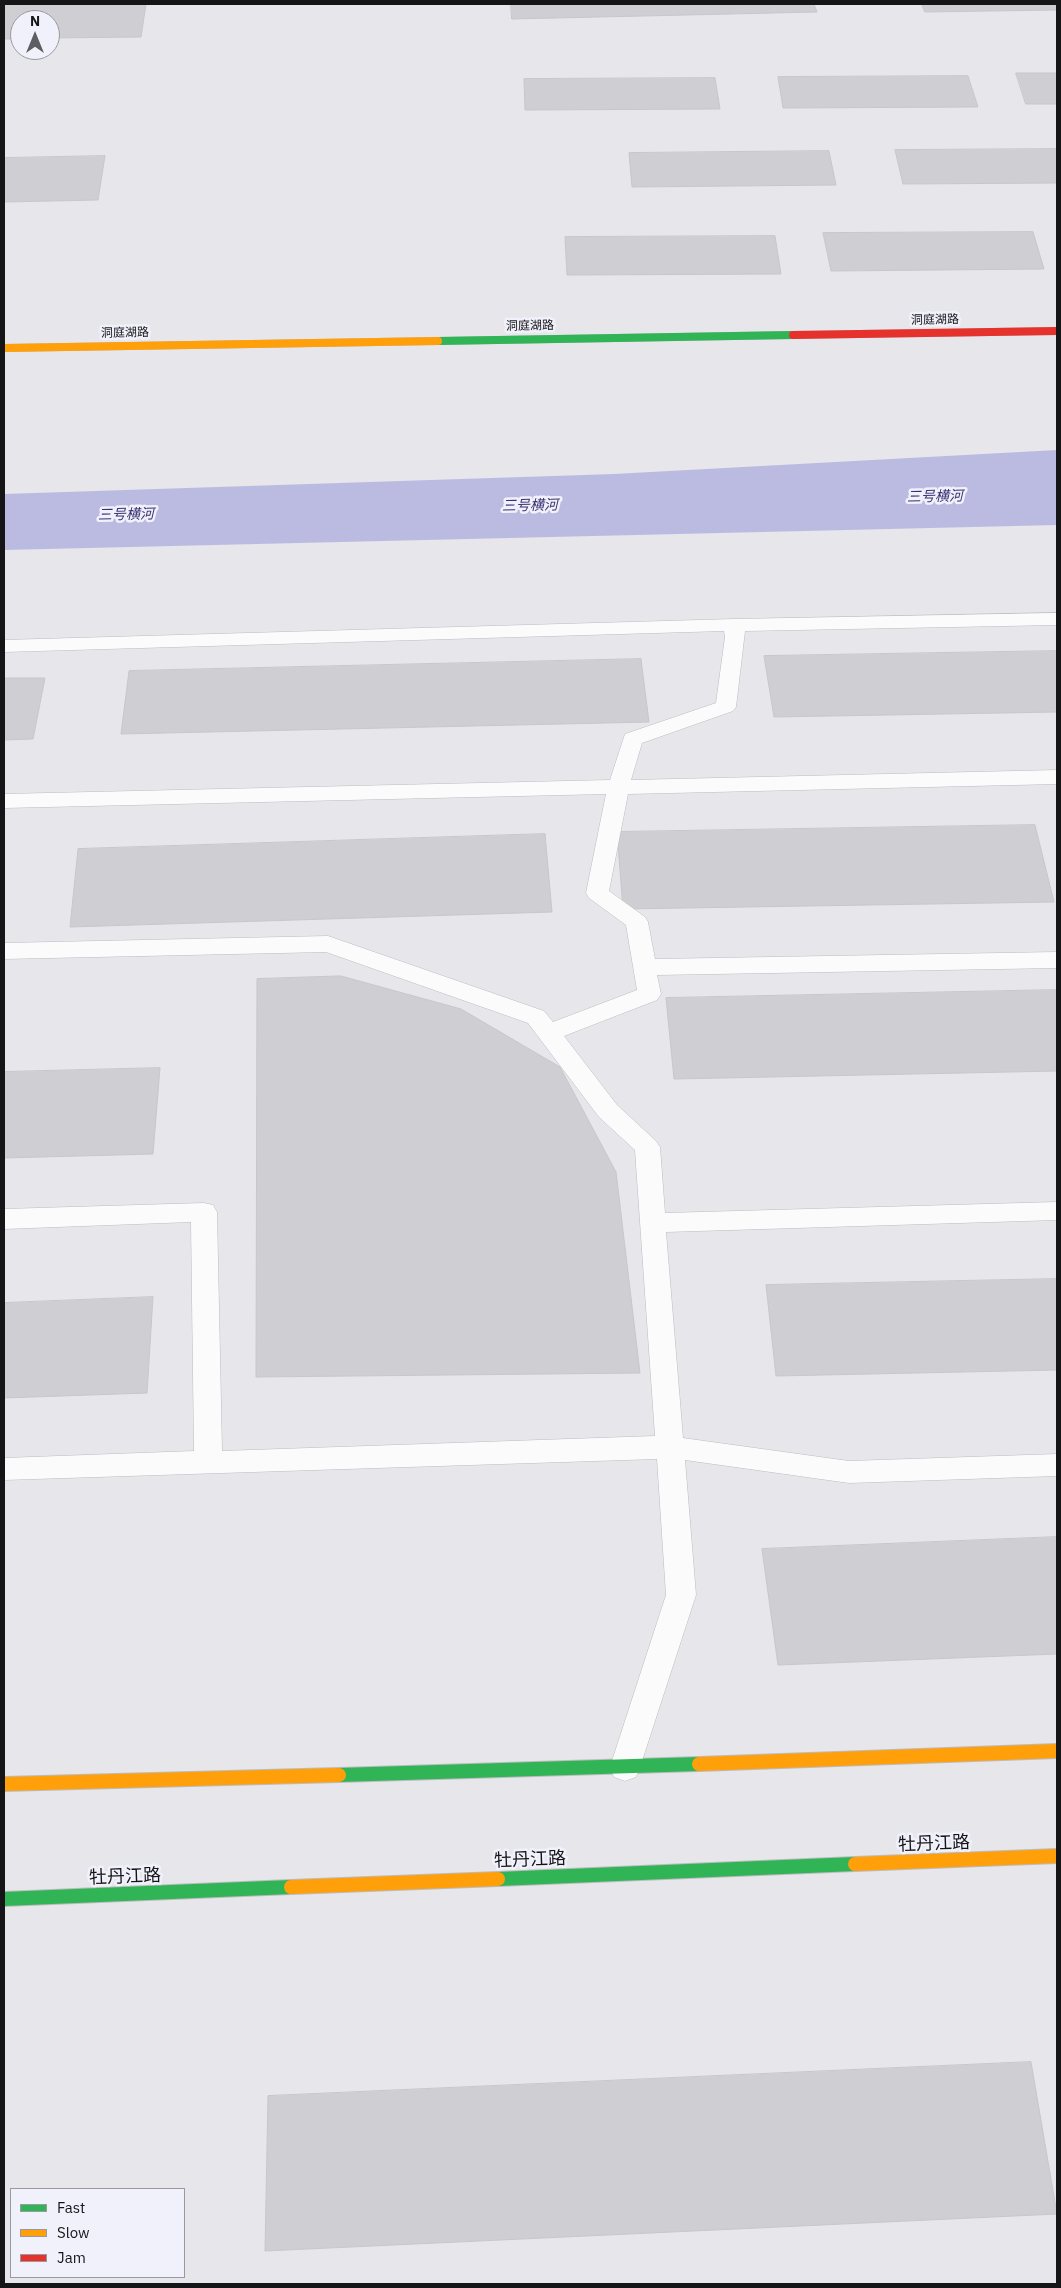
<!DOCTYPE html>
<html>
<head>
<meta charset="utf-8">
<style>
  body { margin:0 }
  #map { position:relative; width:1061px; height:2288px; overflow:hidden; background:#e6e6eb; font-family:"IBM Plex Sans",sans-serif }
  canvas { display:block }
  .frame { position:absolute; inset:0; border:5px solid #151518; pointer-events:none }
  .legend { position:absolute; left:10px; top:2188px; width:175px; height:90px; box-sizing:border-box; background:#f1f1fb; border:1px solid #9999a0; margin:0; padding:6px 9px; list-style:none; font-size:15px; color:#151518 }
  .legend li { display:flex; align-items:center; gap:10px; height:25px }
  .legend b { width:25px; border:1px solid #9999a0 }
  .north { position:absolute; left:10px; top:10px; width:50px; height:50px; box-sizing:border-box; background:#f1f1fb; border:1px solid #9999a0; border-radius:50%; rotate:0deg; font-size:14px; font-weight:700; line-height:20px; text-align:center; color:#151518 }
  .north::after { content:''; display:block; margin:auto; width:18px; height:22px; background:#5e5e62; clip-path:polygon(50% 0,100% 100%,50% 72%,0 100%) }
</style>
</head>
<body>
<div id="map">
<canvas width="1061" height="2288"></canvas>
<div class="frame"></div>
<ul class="legend">
<li><b style="height:6px;background:#30b455"></b>Fast</li>
<li><b style="height:6px;background:#ff9f0a"></b>Slow</li>
<li><b style="height:6px;background:#e5322d"></b>Jam</li>
</ul>
<div class="north">N</div>
</div>
<script>
const ctx = document.querySelector('canvas').getContext('2d');
ctx.lineJoin = 'round';
function fill(path, color) { ctx.fillStyle = color; ctx.fill(path, 'evenodd'); }
function trace(path, color, width, dash) { ctx.strokeStyle = color; ctx.lineWidth = width; ctx.lineCap = dash ? 'butt' : 'round'; ctx.setLineDash(dash || []); ctx.stroke(path); }
function write(font, color, halo, rows, align = 'center') {
  ctx.font = font + ' "IBM Plex Sans","Noto Sans SC",sans-serif'; ctx.lineWidth = 5; ctx.setLineDash([]); ctx.textBaseline = 'middle'; ctx.strokeStyle = halo; ctx.fillStyle = color; for (const [text, x, y, turn = 0] of rows) {
    ctx.save(); ctx.translate(x, y); ctx.rotate((+turn || 0) * Math.PI / 180); ctx.textAlign = isNaN(turn) ? turn : align; if (halo) ctx.strokeText(text, 0, 0); ctx.fillText(text, 0, 0); ctx.restore();
  }
}
const water = new Path2D(`
  M1057 450V525L4 550V494L614 474Z`);
const building = new Path2D(`
  M4 4H146L141 37 50 38V20H20V39H4Z
  M511 4H814L817 12 512 19Z
  M922 4H1057V10L925 12Z
  M1016 73H1057V104H1026Z
  M968 76 978 107 783 108 778 77Z
  M715 78 720 109 525 110 524 79Z
  M1057 149V183L903 184 895 150Z
  M829 151 836 185 632 187 629 153Z
  M105 156 98 200 4 202V158Z
  M1033 232 1044 269 831 271 823 233Z
  M775 236 781 274 567 275 565 237Z
  M1057 651V712L774 717 764 656Z
  M641 659 649 722 121 734 129 671Z
  M4 678H45L33 739 4 740Z
  M1035 825 1054 902 623 909 617 832Z
  M545 834 552 912 70 927 78 849Z
  M341 976 461 1009 560 1067 616 1172 640 1373 256 1377 257 979Z
  M1057 990V1071L674 1079 666 998Z
  M160 1068 153 1154 4 1158V1072Z
  M1057 1279V1370L776 1376 766 1285Z
  M153 1297 147 1393 4 1398V1303Z
  M1057 1537V1654L778 1665 762 1549Z
  M1031 2062 1057 2214 265 2251 268 2096Z`);
const lane = new Path2D(`
  M1057 613V625L745 631 736 707 733 711 642 743 631 780 1057 770V784L628 794 609 891 645 917 648 922 655 959 1057 952V968L657 975 661 994 657 1000 564 1036 617 1105 656 1141 660 1147 665 1213 1057 1202V1220L666 1232 683 1438 849 1461 1057 1454V1476L849 1483 685 1460 696 1595 640 1767 636 1777 625 1781 614 1777 610 1767 666 1595 657 1459 4 1480V1458L194 1451 191 1222 4 1229V1209L204 1203 213 1205 217 1212 222 1451 655 1436 635 1150 599 1117 528 1023 326 952 4 959V943L328 936 544 1011 553 1022 637 990 626 925 589 898 586 893 606 794 4 808V794L610 780 625 734 716 703 725 637 724 631 4 652V640L734 619Z`);
const fastFar1 = new Path2D(`
  M438 341 793 335`);
const fast = new Path2D(`
  M339 1775 699 1764
  M498 1879 855 1864
  M4 1899 291 1887`);
const slowFar1 = new Path2D(`
  M4 348 438 341`);
const slow = new Path2D(`
  M699 1764 1057 1751
  M4 1784 339 1775
  M855 1864 1057 1856
  M291 1887 498 1879`);
const jam = new Path2D(`
  M793 335 1057 331`);
const farStreetnames = [
  ["洞庭湖路",935,320,-1],
  ["洞庭湖路",530,326,-1],
  ["洞庭湖路",125,333,-1]
];
const farWaternames = [
  ["三号横河",935,497,-1],
  ["三号横河",530,506,-1],
  ["三号横河",126,515,-1]
];
const nearStreetnames = [
  ["牡丹江路",934,1844,-2],
  ["牡丹江路",530,1860,-2],
  ["牡丹江路",125,1877,-2]
];
fill(water, '#bbbbe2');
fill(building, '#cfcfd3');
trace(building, '#c7c7cb', 1);
trace(lane, '#bcbcc0', 1);
trace(fastFar1, '#bcbcc0', 8);
trace(fast, '#bcbcc0', 16);
trace(slowFar1, '#bcbcc0', 8);
trace(slow, '#bcbcc0', 16);
trace(jam, '#bcbcc0', 8);
fill(lane, '#fbfbfc');
trace(fastFar1, '#30b455', 8);
trace(fast, '#30b455', 14);
trace(slowFar1, '#ff9f0a', 8);
trace(slow, '#ff9f0a', 14);
trace(jam, '#e5322d', 8);
write('12px', '#151518', '#f1f1fb', farStreetnames);
write('italic 14px', '#383070', '#f1f1fb', farWaternames);
write('18px', '#151518', '#f1f1fb', nearStreetnames);
</script>
</body>
</html>
